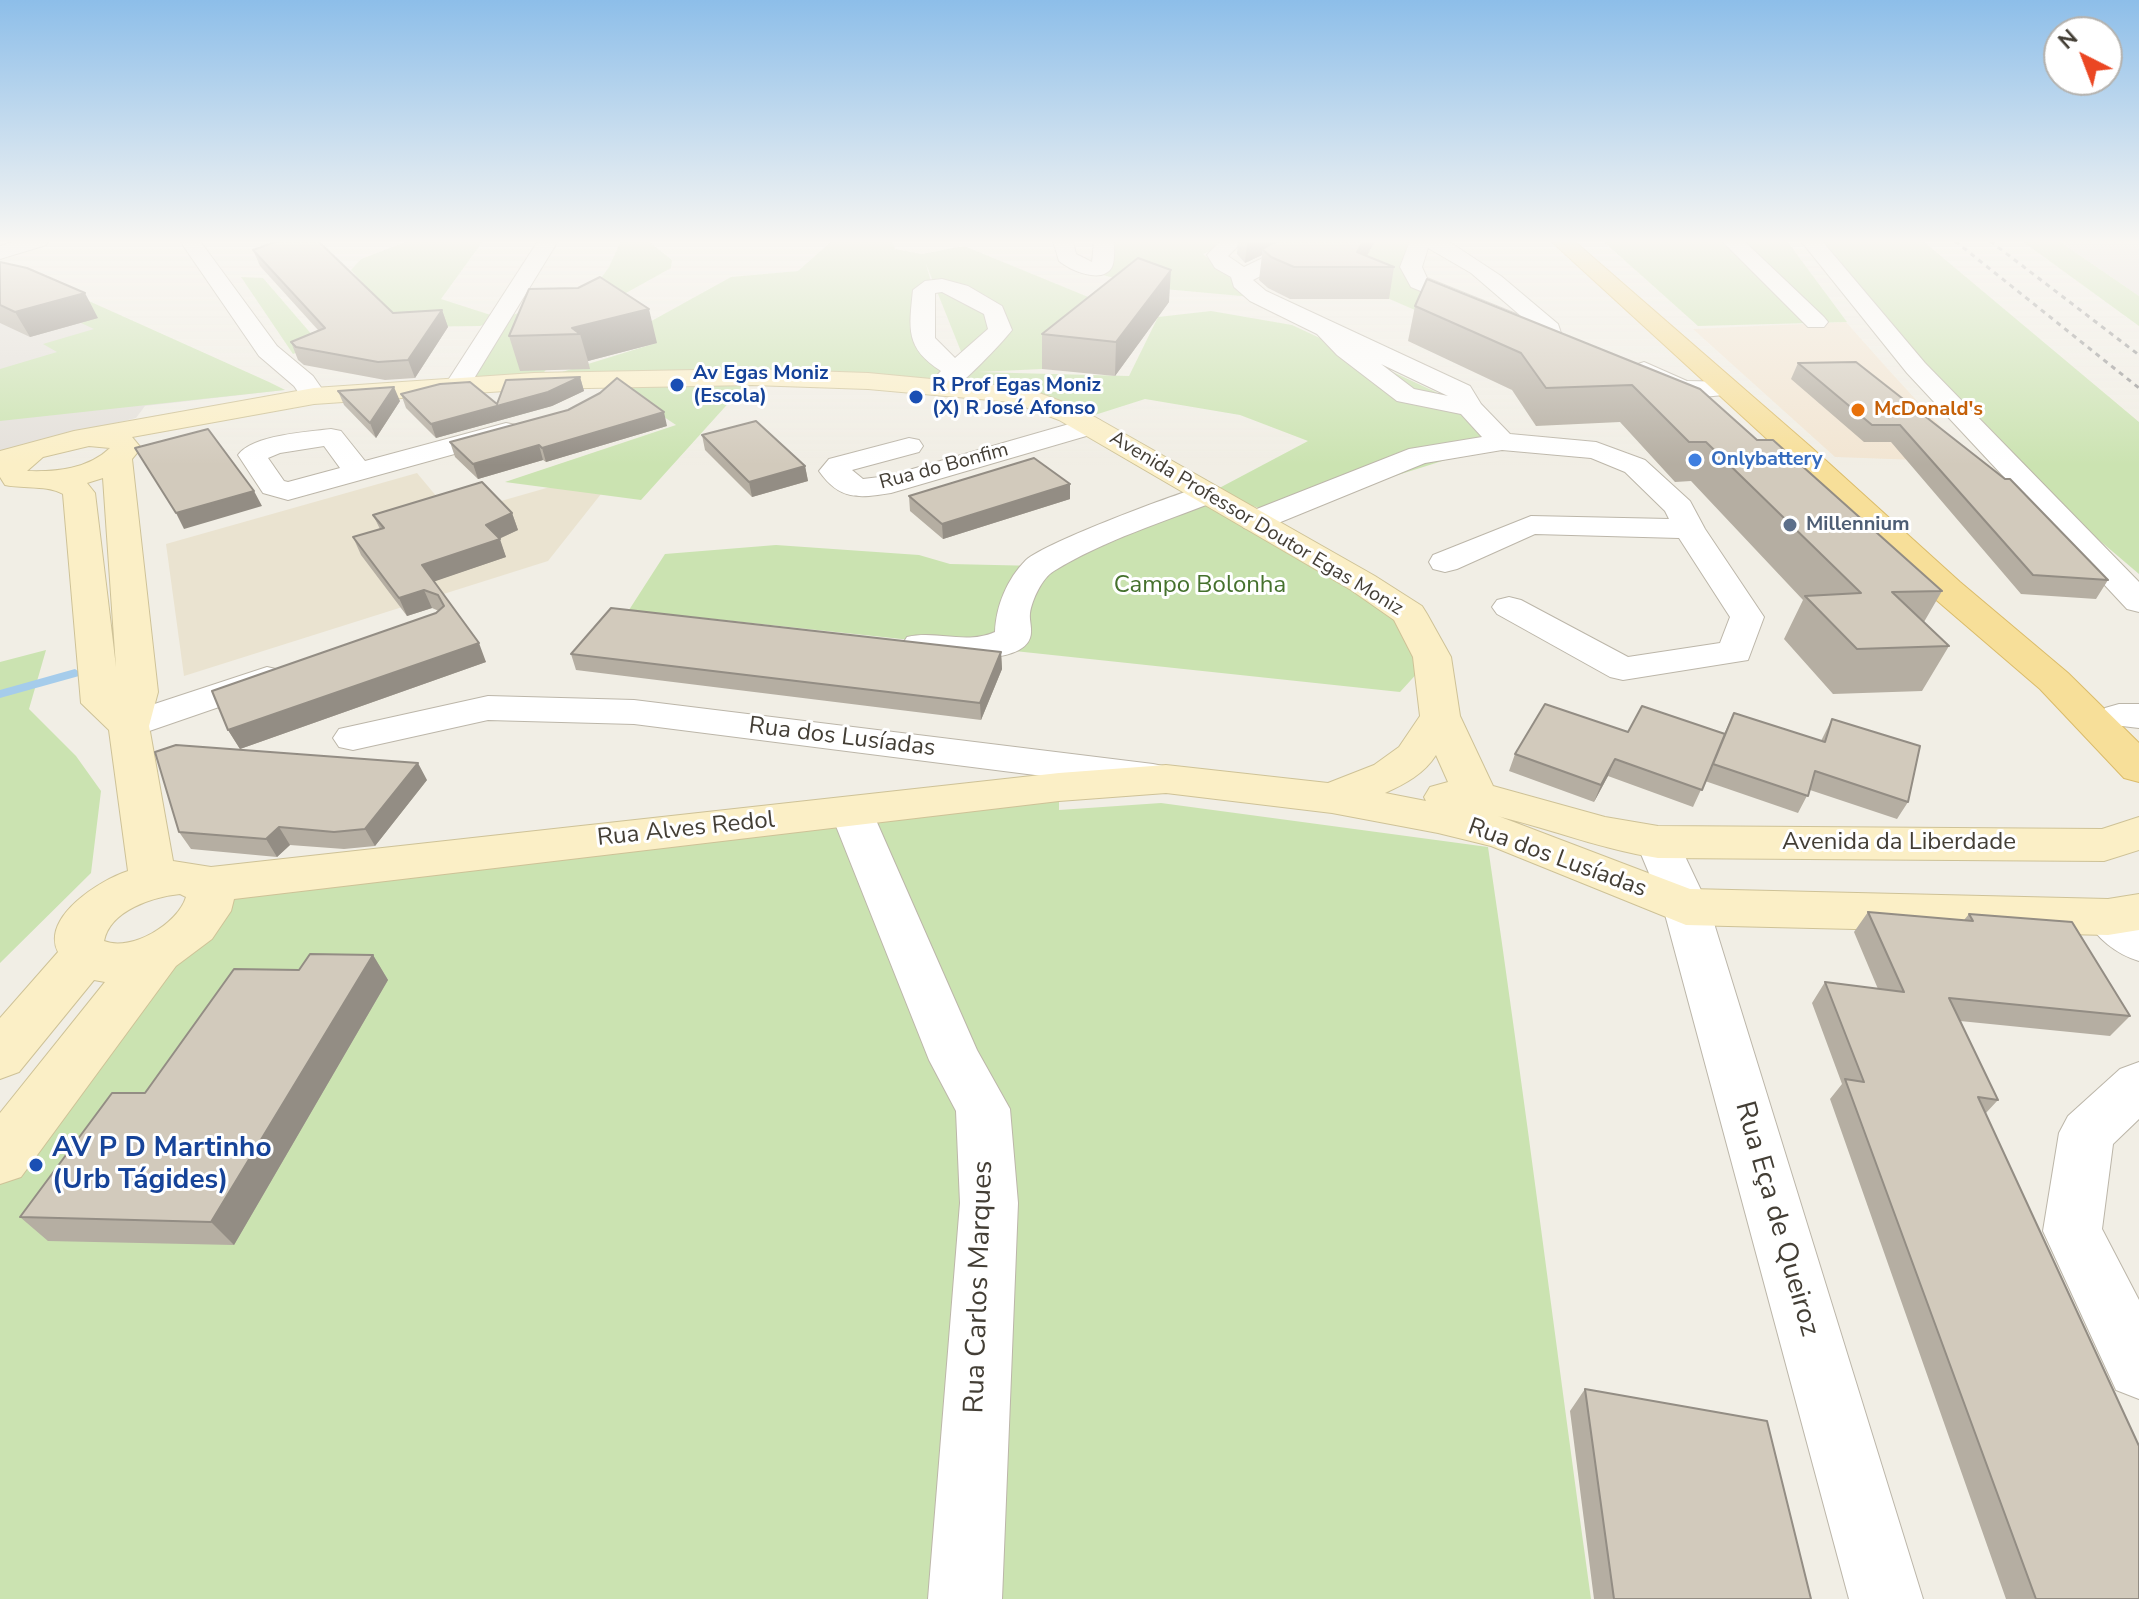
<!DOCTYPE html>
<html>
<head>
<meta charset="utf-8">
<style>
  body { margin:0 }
  #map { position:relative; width:2139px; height:1599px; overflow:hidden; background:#f1eee5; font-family:"Nunito Sans",sans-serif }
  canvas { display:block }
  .north { position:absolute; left:2043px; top:16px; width:80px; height:80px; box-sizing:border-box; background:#fff; border:2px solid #b4b2ae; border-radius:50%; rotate:318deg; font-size:22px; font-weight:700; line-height:32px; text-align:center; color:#433e35 }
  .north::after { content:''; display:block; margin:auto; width:28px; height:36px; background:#eb4723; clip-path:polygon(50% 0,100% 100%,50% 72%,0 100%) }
</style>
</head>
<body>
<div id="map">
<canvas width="2139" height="1599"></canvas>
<div class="north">N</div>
</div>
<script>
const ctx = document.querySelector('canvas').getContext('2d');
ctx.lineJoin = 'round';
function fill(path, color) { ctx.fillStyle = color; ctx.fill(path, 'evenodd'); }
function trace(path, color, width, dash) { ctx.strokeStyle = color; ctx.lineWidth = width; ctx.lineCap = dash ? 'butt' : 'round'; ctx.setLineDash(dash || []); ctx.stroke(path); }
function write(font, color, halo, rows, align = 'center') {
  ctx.font = font + ' "Nunito Sans",sans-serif'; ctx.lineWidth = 6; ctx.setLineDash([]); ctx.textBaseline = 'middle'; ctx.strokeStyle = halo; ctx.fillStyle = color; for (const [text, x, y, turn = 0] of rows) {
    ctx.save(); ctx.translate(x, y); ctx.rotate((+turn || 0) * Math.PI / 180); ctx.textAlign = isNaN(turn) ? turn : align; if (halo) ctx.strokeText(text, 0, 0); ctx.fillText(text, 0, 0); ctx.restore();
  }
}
const commercial = new Path2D(`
  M1846 322 1886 367 1973 462 1835 457 1693 329Z`);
const industrial = new Path2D(`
  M2059 241H2139V296Z
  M0 267 201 352 285 390 145 406 136 418 0 452Z`);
const education = new Path2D(`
  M417 473 452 515 550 487 601 494 548 561 184 676 166 544Z`);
const green = new Path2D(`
  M408 241H483L441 299 500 318 589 295 609 267 621 241H648L672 260 671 268 590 313 563 353 536 380 656 343 637 329 731 277 798 271 832 241H891L895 249 922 254 964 246 1098 301 1042 369 978 372 1129 376 1158 317 1211 311 1292 325 1470 408 1502 442 1278 513 1212 495 1363 583 1432 657 1400 692 629 610 665 554 776 545 919 555 950 564 1039 566 1208 494 1308 441 1240 415 1145 399 1079 420 1016 394 752 377 641 500 505 482 676 425 643 403 592 402 612 380 458 385 498 319 480 326 404 327 351 270 361 259ZM926 264 968 369 926 349 932 285Z
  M1102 241H1234L1203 254 1252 297 1153 288 1099 274Z
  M1375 241H1411L1419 282 1586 384 1364 288 1354 279Z
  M1603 241H1787L1847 322 1698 326Z
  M1810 241H1923L2139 422V574L2012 466Z
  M2022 241H2059L2139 296V326Z
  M241 277 263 278 320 344 293 354Z
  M51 284 269 382 285 390 0 421V369L57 352 43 344 94 329 81 323 97 317Z
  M46 650 29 709 76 756 101 791 91 873 0 963V662Z
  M1059 787V810L1161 803 1488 847C1525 1097 1556 1348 1591 1599H0V1164L216 887Z`);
const stream = new Path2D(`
  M75 669 81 673 79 676 0 698V690Z`);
const street = new Path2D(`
  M16 241H49L46 245 0 259V246Z
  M180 241H200L277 346 313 376 327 396 323 402H305L294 386 259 356Z
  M538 241H558L467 390H449L445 385Z
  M1053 241H1073L1076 254 1092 262 1094 241H1114C1114 248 1115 261 1112 267 1102 285 1070 270 1059 261Z
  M1220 241H1243L1228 256 1244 267 1269 255 1279 241H1299L1284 264 1253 280 1266 291 1470 386 1481 404 1510 434 1596 442 1645 460 1690 501 1705 529 1764 617 1748 660 1623 680 1610 677 1497 614 1492 607 1497 600 1509 597 1521 600 1628 657 1720 643 1730 617 1679 538 1535 534 1457 569 1445 572 1433 569 1429 562 1433 555 1531 516 1669 519 1665 511 1625 472 1591 458 1502 450 1425 463 1266 528 1255 530 1244 528 1239 521 1244 514 1409 449 1482 437 1461 414 1397 401 1337 355 1317 334 1250 301 1234 287 1231 277 1215 268 1207 255ZM1381 364 1448 396 1414 389Z
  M1410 241H1447L1454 245 1501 276 1558 324 1562 336 1558 341H1542L1411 287 1400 267ZM1428 248 1471 273 1521 316 1427 278 1422 267Z
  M1722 241H1744L1824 317 1828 322 1824 327H1808Z
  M1801 241H1822L1925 363 2139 582V612L2127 609 1907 373Z
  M942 279 968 286 1002 306 1012 330C1002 343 962 385 948 392 943 396 936 394 930 392L926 387 941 371C905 348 909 329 913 290L925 281ZM942 292 984 314 988 329 955 358 935 338V293Z
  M1644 362 1687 381 1735 382 1739 387 1735 392C1694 403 1671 393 1635 375L1631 370 1635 365Z
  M1090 418 1100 420 1104 426 1100 432 891 493C859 498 840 501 819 471L829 459 909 438 919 440 923 446 919 452 852 470 863 479 888 476Z
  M506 423 516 425 520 431 516 437 288 500 263 493 238 455C252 435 307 432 331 429L341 431 365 461ZM324 446 340 468 288 482 284 481 268 458 280 453Z
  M1208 485 1219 488 1223 494 1219 500C1164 522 1104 540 1054 571 1042 578 1032 600 1030 613 1029 621 1033 630 1030 638 1020 668 931 658 907 653L902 645 907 637C937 630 966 645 995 632 996 606 1007 579 1026 560 1047 542 1177 493 1208 485Z
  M267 667 280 670 286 678 280 686 129 738 115 735 109 726 115 717Z
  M488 696 634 700 1153 764 1168 767 1174 777 1168 787 1153 790 634 724 488 720 353 750 339 747 333 738 339 729Z
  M2119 704H2139V728L2105 724 2100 716 2105 708Z
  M851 797 866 801 872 811 977 1050 1010 1109 1018 1203 1002 1599H928L960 1203 956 1111 929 1060 830 811 836 801Z
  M1658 827 1673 831 1709 907 1923 1599H1849L1663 907 1636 842 1643 831Z
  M2108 900 2124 905 2139 917V961C2116 954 2096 938 2085 917L2092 905Z
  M2139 1062V1119L2113 1144 2102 1229 2139 1300V1399L2116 1390 2043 1231 2059 1133 2068 1116 2120 1069Z`);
const secondary = new Path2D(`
  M752 369 868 373 1026 388 1079 408 1375 576 1422 606 1427 614 1451 657 1460 716 1493 786 1605 817 1658 826 2102 829 2139 817V850L2104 861 1658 858C1604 850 1554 830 1501 817L1498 816 1690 889 2108 899 2139 894V930L2108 935 1686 925 1491 846 1438 833 1332 813 1166 793 1059 801 234 899 231 911 212 939 176 966 21 1177 0 1184V1113L105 982 94 980 19 1072 0 1079V1018L58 952C41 917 100 880 128 871L109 730 81 703 63 494C48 485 24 489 5 485L0 477V451L74 431 314 388 534 373ZM752 385 868 389 1012 402 1059 420 1351 590 1394 620 1413 657 1420 716 1399 747 1374 765 1328 783 1166 765 1059 773 211 867 173 861 149 726 158 692 132 459 141 448 132 437 314 404 534 389ZM89 446 110 448C88 469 57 472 27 471L43 457ZM103 478 116 667 95 493 87 483ZM1436 755 1448 782 1430 787 1424 797 1426 801 1385 793C1405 784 1424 774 1436 755ZM180 894 186 897C178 924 131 952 104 941 110 910 153 897 180 894Z`);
const primary = new Path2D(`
  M1551 241H1574L1812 448 1960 582 2068 673 2139 743V782L2124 778 2040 689 1934 598 1790 460Z`);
const rail = new Path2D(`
  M1955 241 2139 388
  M1990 241 2139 355`);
const wall = new Path2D(`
  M1238 241H1276L1367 256 1394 267 1389 299H1290L1268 288 1259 280 1262 255 1245 263 1237 254Z
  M253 250 393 313 442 310 448 327 415 378 385 380 304 365 298 360 291 342 318 330 260 266Z
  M0 262 98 318 30 337 0 323Z
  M1427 279 1757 440 1942 591 1924 622 1949 646 1922 691 1833 694 1784 639 1803 600 1691 481 1675 482 1620 422 1536 426 1512 390 1408 341 1415 306Z
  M529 289 657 343 588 361 590 369 520 371 509 336Z
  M1169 302 1115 376 1042 369V334Z
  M1856 362 2108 580 2096 599 2021 594 1891 442H1864L1791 379 1798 363Z
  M580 377 584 391 552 406 436 438 406 408 401 394 497 404Z
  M338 391 400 401 376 438 344 405Z
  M667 426 546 462 543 460 478 479 455 457 450 442Z
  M702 435 805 466 808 481 752 497 705 450Z
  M909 496 1070 499 943 539 910 511Z
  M512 513 518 530 499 539 506 557 434 581 486 662 240 749 228 730 436 613 439 611 432 608 407 616 361 555 353 537 380 529 373 515Z
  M1001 652 1002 669 981 720 576 670 571 654Z
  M1734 713 1821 741 1832 719 1908 802 1897 819 1810 790 1798 813 1705 781 1693 807 1608 776 1594 802 1509 771 1515 754 1628 732 1724 734Z
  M427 780 375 846 344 849 290 845 277 857 191 849 179 832Z
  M1868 912 1964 920 1969 914 2130 1016 2110 1036 1960 1021 1998 1100 1985 1114 2139 1599H2006L1830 1099 1842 1084 1812 1003 1825 982 1878 989 1854 932Z
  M373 955 388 980 234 1245 48 1241 20 1217 145 1093 299 970Z
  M1585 1389 1811 1599H1594L1570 1411Z`);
const shadedWall = new Path2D(`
  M1247 241H1276L1262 249V255L1245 263Z
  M1363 241H1375L1361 267 1357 252Z
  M1171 270 1169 302 1115 376 1116 342Z
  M85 293 98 318 30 337 15 312Z
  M649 309 657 343 588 361 580 334 572 328Z
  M442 310 448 327 415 378 408 360Z
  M580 377 584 391 552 406 436 438 431 424Z
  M394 387 400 401 376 438 370 423Z
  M664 412 667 426 546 462 542 448Z
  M539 445 543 460 478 479 473 464Z
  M805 466 808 481 752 497 749 482Z
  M1070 484V499L943 539 942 524Z
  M254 491 262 506 184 529 176 513Z
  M512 513 518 530 494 541 500 539 506 557 430 583 422 565 486 525Z
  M424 590 432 608 407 616 399 598Z
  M479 643 486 662 240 749 228 730Z
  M1001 652 1002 669 981 720 980 703Z
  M1615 759 1608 776 1594 802 1601 785Z
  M418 763 427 780 375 846 365 829Z
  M279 827 290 845 277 857 266 839Z
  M373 955 388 980 234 1245 211 1222Z`);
const building = new Path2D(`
  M278 241H318L393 313 442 310 408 360 378 362 296 347 291 342 325 328 253 250Z
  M1277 241H1363L1357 252 1394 267H1294L1271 257 1262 249Z
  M1138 258 1171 270 1116 342 1042 334Z
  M0 262 27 268 85 293 15 312 0 305Z
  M600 277 649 309 572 328 580 334 509 336 529 289 578 288Z
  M1427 279 1700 389 1757 440H1773L1942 591 1892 592 1949 646 1857 649 1805 596 1861 593 1706 442H1689L1632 385 1546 388 1521 353 1415 306Z
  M1856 362 2005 479H2010L2108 580 2033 575 1900 425H1872L1798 363Z
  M580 377 548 392 431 424 401 394 440 384 470 382 497 404 506 380Z
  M617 378 664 412 542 448 539 445 473 464 450 442 568 410 600 393Z
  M394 387 370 423 338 391Z
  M756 421 805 466 749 482 702 435Z
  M208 429 254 491 176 513 135 448Z
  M1034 458 1070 484 942 524 909 496Z
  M482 482 512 513 486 525 500 539 422 565 479 643 228 730 212 691 436 613 444 606 438 595 424 590 399 598 353 537 384 528 373 515Z
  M611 608 1001 652 980 703 571 654Z
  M1545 704 1628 732 1642 706 1725 734 1702 790 1615 759 1601 785 1515 754Z
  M1734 713 1825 742 1832 719 1920 746 1908 802 1815 771 1808 796 1713 764Z
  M176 745 418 763 365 829 334 832 279 827 266 839 179 832 155 752Z
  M1868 912 1973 921 1969 914 2072 922 2130 1016 1949 998 1998 1100 1978 1097 2139 1446V1599H2036L1845 1079 1864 1082 1825 982 1904 992Z
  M310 954 373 955 211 1222 20 1217 112 1093H145L234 969 299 970Z
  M1585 1389 1767 1421 1811 1599H1614Z`);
const markers = [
  [677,385,8,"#1a4fb4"],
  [916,397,8,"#1a4fb4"],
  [1858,410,8,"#e8710a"],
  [1695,460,8,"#3f7fe0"],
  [1790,525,8,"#5c6f8a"],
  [36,1165,8,"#1a4fb4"]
];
const farTransitnames = [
  ["Av Egas Moniz",693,374],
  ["(Escola)",693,397],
  ["R Prof Egas Moniz",932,386],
  ["(X) R José Afonso",932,409]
];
const farFoodnames = [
  ["McDonald's",1874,410]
];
const farShopnames = [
  ["Onlybattery",1711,460]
];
const farStreetnames = [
  ["Rua do Bonfim",944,467,-15],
  ["Avenida Professor Doutor Egas Moniz",1256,524,31]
];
const farServicenames = [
  ["Millennium",1806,525]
];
const parkNames = [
  ["Campo Bolonha",1200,586]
];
const streetNames = [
  ["Rua dos Lusíadas",842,738,7],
  ["Rua Alves Redol",686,830,-6],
  ["Avenida da Liberdade",1899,843],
  ["Rua dos Lusíadas",1557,859,20]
];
const nearTransitnames = [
  ["AV P D Martinho",52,1149],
  ["(Urb Tágides)",52,1181]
];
const nearStreetnames = [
  ["Rua Eça de Queiroz",1776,1219,74],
  ["Rua Carlos Marques",980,1287,-88]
];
fill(commercial, '#f2e5d2');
fill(industrial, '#e4e0da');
fill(education, '#eae3d0');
fill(green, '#cbe3b1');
fill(stream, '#a5cceb');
trace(street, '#bcb6a9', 2);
trace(secondary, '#cec297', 2);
trace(primary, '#dbbc6a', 2);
fill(street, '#fff');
fill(secondary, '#fbefc6');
fill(primary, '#f7df99');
trace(rail, '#949494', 3, [5, 5]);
fill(wall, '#b5aea2');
fill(shadedWall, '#938d84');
fill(building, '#d2cabc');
trace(building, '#938d84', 2);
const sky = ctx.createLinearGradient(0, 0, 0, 465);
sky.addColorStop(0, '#8dbee9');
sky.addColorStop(0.52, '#f9f7f3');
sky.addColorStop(1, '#f9f7f300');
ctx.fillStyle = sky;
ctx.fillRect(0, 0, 2139, 465);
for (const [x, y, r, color] of markers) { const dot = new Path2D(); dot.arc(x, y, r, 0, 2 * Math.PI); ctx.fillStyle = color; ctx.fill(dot); trace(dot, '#fff', 3); }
write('bold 20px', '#164399', '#fff', farTransitnames, 'left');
write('bold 20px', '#c56008', '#fff', farFoodnames, 'left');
write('bold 20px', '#366cbe', '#fff', farShopnames, 'left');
write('20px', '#433e35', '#fff', farStreetnames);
write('bold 20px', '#4e5e75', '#fff', farServicenames, 'left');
write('24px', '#45712d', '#fff', parkNames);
write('24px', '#433e35', '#fff', streetNames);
write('bold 28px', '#164399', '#fff', nearTransitnames, 'left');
write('28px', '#433e35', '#fff', nearStreetnames);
</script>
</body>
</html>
